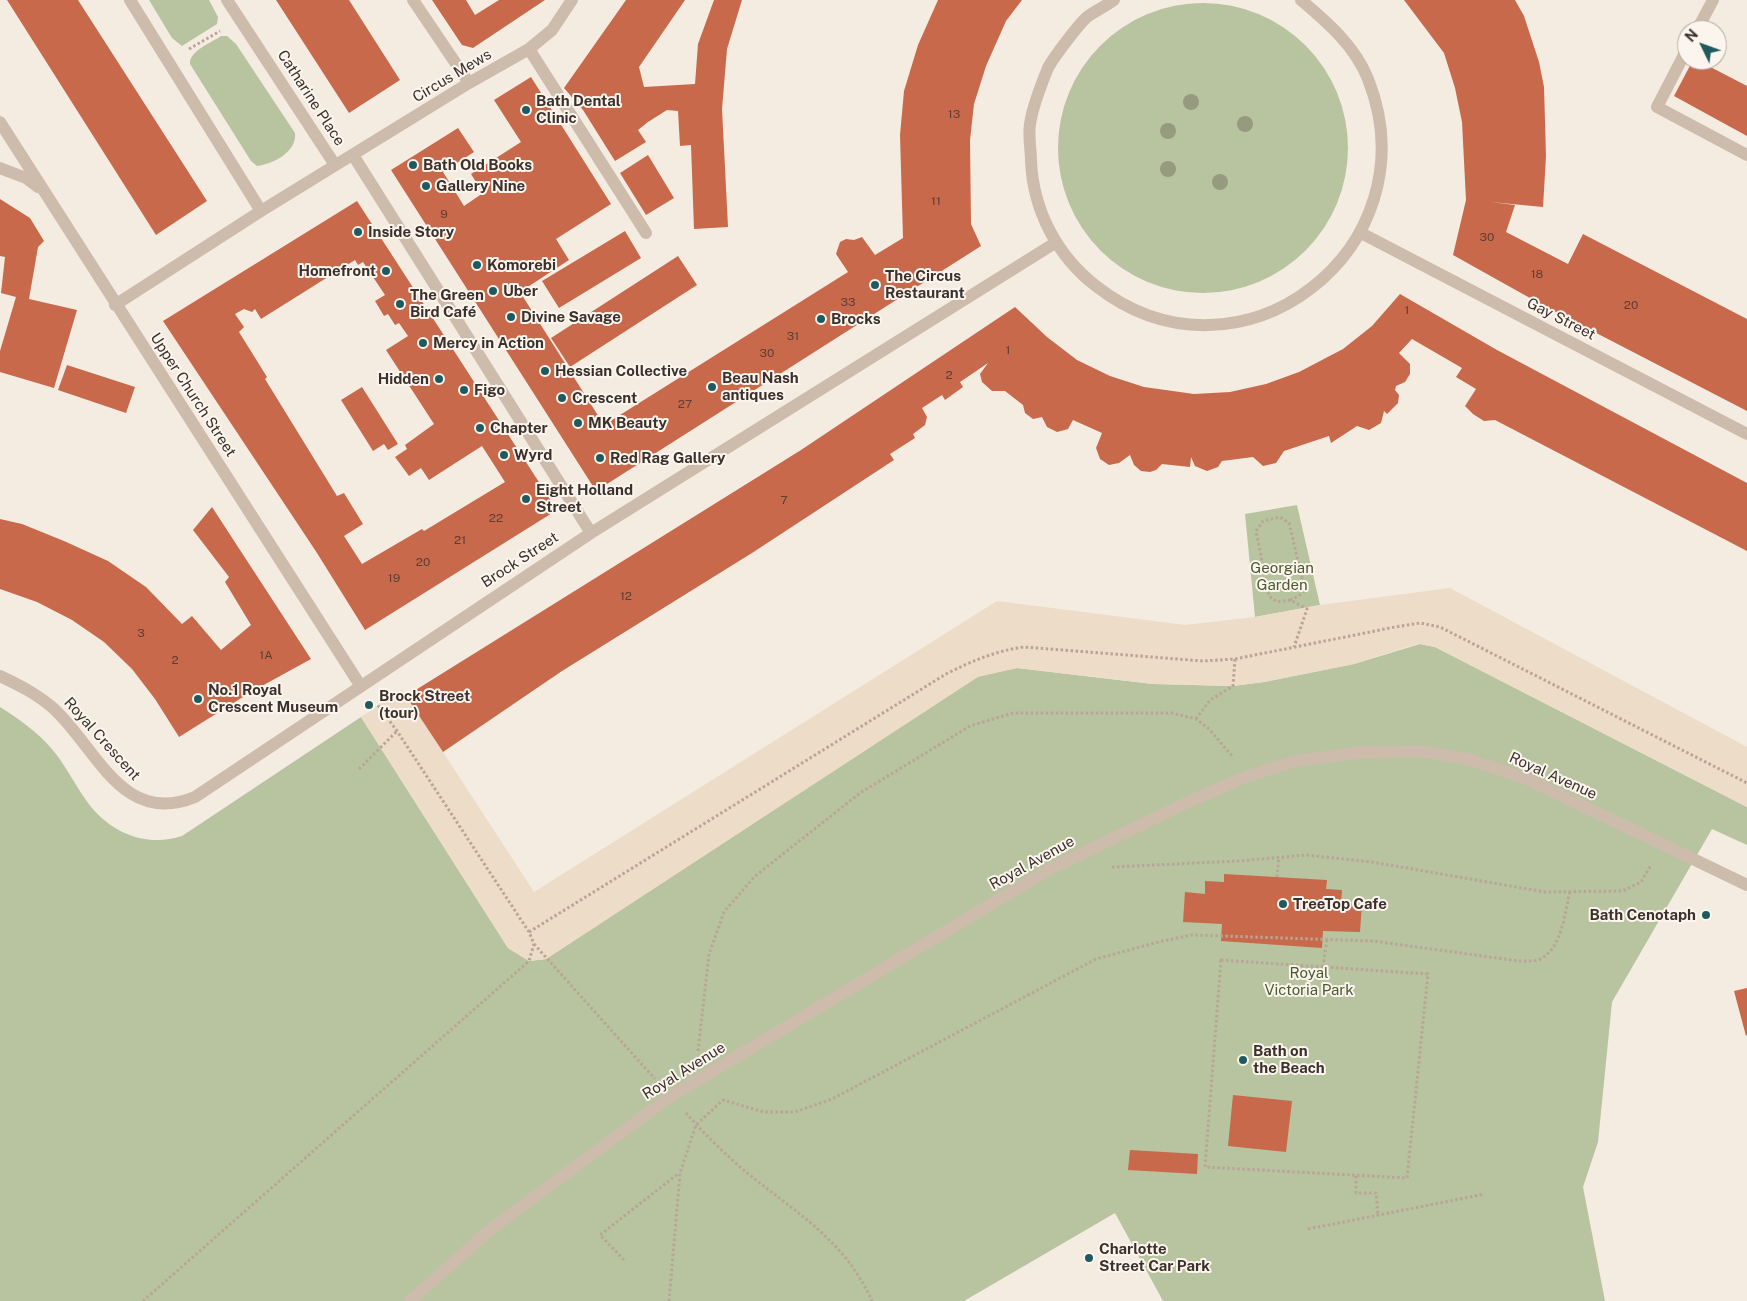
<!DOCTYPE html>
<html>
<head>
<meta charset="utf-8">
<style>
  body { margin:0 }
  #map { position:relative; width:1747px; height:1301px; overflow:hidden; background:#f4ebe1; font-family:"Public Sans",sans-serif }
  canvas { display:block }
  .north { position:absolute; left:1677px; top:20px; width:50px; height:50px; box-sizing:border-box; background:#fbf5ee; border:1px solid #aea6a0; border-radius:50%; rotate:312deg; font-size:14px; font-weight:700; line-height:20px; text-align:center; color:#3b302b }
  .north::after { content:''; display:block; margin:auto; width:18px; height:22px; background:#1f5a5e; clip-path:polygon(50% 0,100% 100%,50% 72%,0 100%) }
</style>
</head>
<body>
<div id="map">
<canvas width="1747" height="1301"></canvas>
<div class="north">N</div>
</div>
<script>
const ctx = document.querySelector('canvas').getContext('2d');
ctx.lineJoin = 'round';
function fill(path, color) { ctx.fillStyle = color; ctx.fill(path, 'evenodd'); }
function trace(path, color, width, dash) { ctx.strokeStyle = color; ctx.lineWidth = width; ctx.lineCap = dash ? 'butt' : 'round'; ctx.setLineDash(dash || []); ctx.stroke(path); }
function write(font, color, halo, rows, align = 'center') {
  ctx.font = font + ' "Public Sans",sans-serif'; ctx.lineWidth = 4; ctx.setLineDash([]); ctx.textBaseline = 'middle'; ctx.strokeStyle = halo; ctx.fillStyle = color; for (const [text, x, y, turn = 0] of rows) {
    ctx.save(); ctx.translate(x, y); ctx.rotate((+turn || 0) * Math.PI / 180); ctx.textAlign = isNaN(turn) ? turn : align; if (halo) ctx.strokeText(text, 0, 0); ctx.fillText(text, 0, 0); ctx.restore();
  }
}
const green = new Path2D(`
  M149 0H209L218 17 217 24 182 46 172 38Z
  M1058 148a145 145 0 1 1 290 0a145 145 0 1 1-290 0Z
  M221 36H227L236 44 295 133C297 152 273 164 257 166L251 161 190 64C189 51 211 43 221 36Z
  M1297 505 1320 605 1255 617 1245 514Z
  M1420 644 1435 647 1747 807V845L1712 829 1612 1002 1598 1142 1583 1187 1605 1301H1163L1115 1213 964 1301H0V707C19 719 36 731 51 748 67 766 77 790 92 808 115 835 149 847 182 836L361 717 508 948 529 961 546 959 978 676 1017 668 1153 684 1233 686 1264 682 1354 664Z`);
const plaza = new Path2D(`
  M1450 588 1747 747V807L1435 647 1420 644 1407 647 1354 664 1264 682 1233 686 1153 684 1017 668 978 677 546 959 529 961 508 948 361 717 402 689 534 892 997 601 1185 625 1255 617 1320 605Z`);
const building = new Path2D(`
  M7 0H78L207 201 156 235Z
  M276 0H349L400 80 349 113Z
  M432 0H466L475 15 499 0H545L473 48 462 45Z
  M626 0H685L639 67 644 87 695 84 698 44 714 0H742L727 49 722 109 728 227 694 229 691 145 680 146 678 111 667 110 648 122 638 130 646 142 615 161 583 110 564 88Z
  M938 0H1022L1006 21 986 66 974 104 970 140 971 224 981 246 596 491 391 170 458 128 474 152 443 172 464 206 483 193 471 174 521 142 494 100 531 77 611 204 556 239 569 260 520 292 604 425 848 272 836 254 840 242 846 239 854 240 862 237 875 255 903 238 900 135 904 91 918 45Z
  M1404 0H1515L1524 16 1539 62 1544 87 1546 156 1543 207 1491 202 1515 205 1506 232 1568 264 1583 234 1747 319V411L1546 307 1453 255 1466 200 1462 122 1455 88 1444 53Z
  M1693 60H1697L1747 86V136L1674 96Z
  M648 155 674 198 646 215 620 173Z
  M0 199 30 218 44 241 38 247 29 299 77 310 54 388 0 372V351L16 297 1 293 5 257 0 256Z
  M357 201 557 510 365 630 317 553 163 321ZM355 260 358 265 363 262 385 295 375 301 384 316 388 314 395 325 399 323 408 336 386 350 434 424 405 445 407 449 395 457 409 476 421 468 429 480 482 446 505 482 424 531 422 529 362 564 344 536 363 524 344 493 337 496 265 379 267 377 239 332 244 327 235 314 244 309 252 312 255 309 261 319Z
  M625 231 641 258 559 308 542 281Z
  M678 256 697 285 570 367 551 338Z
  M1400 294 1497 350 1747 483V551L1495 420 1484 421 1473 414 1465 406 1476 389 1456 377 1462 368 1412 339 1399 353 1410 364V374L1405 382 1396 386 1395 390 1399 395 1398 403 1387 414 1384 411 1381 423 1369 430 1357 426 1331 443 1329 436 1284 451 1276 463 1263 466 1253 457 1222 461 1218 467 1207 471 1195 466 1191 457 1190 467 1162 464 1156 470 1150 472 1141 471 1134 465 1130 455 1119 463 1109 465 1100 459 1096 448 1102 433 1073 420 1068 429 1057 432 1047 427 1042 417 1033 419 1025 413 1023 405 1005 391H992L982 382 980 374 988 363 960 382 963 387 945 400 942 395 922 408 927 417 925 425 913 434 915 438 890 454 894 460 752 553 562 671 443 752 406 696 801 450 1015 307 1047 337 1077 360 1110 376 1144 387 1194 394 1230 392 1266 384 1299 372 1343 349 1372 326Z
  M67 365 135 387 126 413 58 390Z
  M362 387 398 444 388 450 384 444 373 451 341 400Z
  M212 507 311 659 251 692 179 737 155 699 132 669 104 642 72 620 37 602 0 589V519L22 524 64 541 108 561 146 587 182 624 192 616 221 650 251 625 225 582 229 577 193 530Z
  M1224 874 1327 880 1326 889 1342 890 1341 903 1362 904 1360 932 1323 931 1322 948 1221 941 1222 924 1183 922 1185 892 1205 894V881L1224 882Z
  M1747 988V1035L1746 1036 1734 991Z
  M1233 1095 1292 1101 1286 1152 1228 1146Z
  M1130 1150 1198 1154 1197 1174 1128 1170Z`);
const path = new Path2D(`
  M189 49 220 31
  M1290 600 1299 596 1305 590 1289 523 1280 517 1263 521 1256 531 1269 596 1277 602 1290 600 1307 609 1294 647
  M1196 719 1210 700 1233 686 1235 659
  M359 769 397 731
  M1112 867 1238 861 1306 855 1372 862 1545 892 1623 891 1641 882 1651 865
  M1277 877 1279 857
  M529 932 946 674C972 661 995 651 1024 647L1203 661 1235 659 1395 627 1420 623 1440 627 1747 783
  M534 944 655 1079
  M1221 960 1428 974 1407 1178 1205 1167Z
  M1323 967 1327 939
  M698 1051 709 954 724 912 754 877 860 793 970 726 1013 713H1172L1196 719 1208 728 1233 757
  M686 1113C704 1134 725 1154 746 1172 796 1213 844 1239 872 1301
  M1356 1176V1193H1376L1378 1215
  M1308 1229 1485 1194
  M624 1260 600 1235 679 1173
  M143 1301 529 961 534 944 529 932 397 731 377 704
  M669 1301 680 1173 696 1125 723 1100 764 1112H795L832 1099 1096 959 1162 941 1192 935 1373 941 1519 961C1526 961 1537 962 1542 958 1562 947 1565 912 1570 891`);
const minor = new Path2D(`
  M130 0 261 211
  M227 0 335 165
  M413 0 469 83
  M1114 0C1106 6 1095 11 1087 17 1079 24 1053 58 1048 68 1042 82 1032 109 1030 124 1028 136 1031 149 1031 161 1033 210 1057 256 1096 286 1240 399 1435 248 1368 79 1355 46 1328 23 1301 0
  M1697 30 1713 0
  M529 49 646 233
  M1687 49 1657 107 1747 155
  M0 122 360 685
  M353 155 591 533
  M0 168 26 178 38 187
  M1361 233 1747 434
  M115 305 261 211 469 83 529 49 552 30 572 0
  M0 676C19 685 37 694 53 708 97 748 122 827 195 797L591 533 1055 243
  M410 1301 491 1229 671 1096 1048 870 1186 803 1245 777 1295 761 1357 753 1419 751 1468 759 1527 779 1747 885`);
const trees = [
  [1191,102],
  [1245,124],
  [1168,131],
  [1168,169],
  [1220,182]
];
const markers = [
  [526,110,5,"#1f5a5e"],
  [413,165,5,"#1f5a5e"],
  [426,186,5,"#1f5a5e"],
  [358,232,5,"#1f5a5e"],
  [477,265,5,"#1f5a5e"],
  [386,271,5,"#1f5a5e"],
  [875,285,5,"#1f5a5e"],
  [493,291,5,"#1f5a5e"],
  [400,304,5,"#1f5a5e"],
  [511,317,5,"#1f5a5e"],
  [821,319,5,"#1f5a5e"],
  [423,343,5,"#1f5a5e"],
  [545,371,5,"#1f5a5e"],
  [439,379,5,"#1f5a5e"],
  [712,387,5,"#1f5a5e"],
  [464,390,5,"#1f5a5e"],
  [562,398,5,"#1f5a5e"],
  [578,423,5,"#1f5a5e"],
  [480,428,5,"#1f5a5e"],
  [504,455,5,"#1f5a5e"],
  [600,458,5,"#1f5a5e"],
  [526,499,5,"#1f5a5e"],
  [198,699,5,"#1f5a5e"],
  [369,705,5,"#1f5a5e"],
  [1283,904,5,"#1f5a5e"],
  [1706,915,5,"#1f5a5e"],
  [1243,1060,5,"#1f5a5e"],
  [1089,1258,5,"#1f5a5e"]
];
const numberNames = [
  ["13",954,114],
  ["11",936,201],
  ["9",444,214],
  ["30",1487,237],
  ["18",1537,274],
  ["33",848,302],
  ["20",1631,305],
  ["1",1407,310],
  ["31",793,336],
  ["1",1008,350],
  ["30",767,353],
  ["2",949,375],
  ["27",685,404],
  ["7",784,500],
  ["22",496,518],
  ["21",460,540],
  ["20",423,562],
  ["19",394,578],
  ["12",626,596],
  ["3",141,633],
  ["1A",266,655],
  ["2",175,660]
];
const streetNames = [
  ["Circus Mews",452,76,-31],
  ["Catharine Place",311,98,57],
  ["Gay Street",1561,319,27],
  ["Upper Church Street",193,395,57],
  ["Brock Street",520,560,-33],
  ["Royal Crescent",102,739,48],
  ["Royal Avenue",1553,776,24],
  ["Royal Avenue",1032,863,-29],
  ["Royal Avenue",684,1071,-32]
];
const poiNames = [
  ["Bath Dental",536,101],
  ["Clinic",536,118],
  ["Bath Old Books",423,165],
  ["Gallery Nine",436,186],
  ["Inside Story",368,232],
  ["Komorebi",487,265],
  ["Homefront",376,271,"right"],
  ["The Circus",885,276],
  ["Restaurant",885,293],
  ["Uber",503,291],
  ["The Green",410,295],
  ["Bird Café",410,312],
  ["Divine Savage",521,317],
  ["Brocks",831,319],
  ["Mercy in Action",433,343],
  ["Hessian Collective",555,371],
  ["Beau Nash",722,378],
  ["antiques",722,395],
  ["Hidden",429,379,"right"],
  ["Figo",474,390],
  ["Crescent",572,398],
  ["MK Beauty",588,423],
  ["Chapter",490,428],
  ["Wyrd",514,455],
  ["Red Rag Gallery",610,458],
  ["Eight Holland",536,490],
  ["Street",536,507],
  ["No.1 Royal",208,690],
  ["Crescent Museum",208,707],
  ["Brock Street",379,696],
  ["(tour)",379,713],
  ["TreeTop Cafe",1293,904],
  ["Bath Cenotaph",1696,915,"right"],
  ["Bath on",1253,1051],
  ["the Beach",1253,1068],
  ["Charlotte",1099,1249],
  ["Street Car Park",1099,1266]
];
const parkNames = [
  ["Georgian",1282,568],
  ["Garden",1282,585],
  ["Royal",1309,973],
  ["Victoria Park",1309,990]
];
fill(green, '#b8c4a0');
fill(plaza, '#ecdcc8');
fill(building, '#c8694b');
trace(path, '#b9a596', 3, [2.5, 2.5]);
trace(minor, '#cdbbac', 12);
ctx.fillStyle = '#969b7f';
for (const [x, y] of trees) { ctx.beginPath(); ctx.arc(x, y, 8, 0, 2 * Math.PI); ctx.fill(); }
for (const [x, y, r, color] of markers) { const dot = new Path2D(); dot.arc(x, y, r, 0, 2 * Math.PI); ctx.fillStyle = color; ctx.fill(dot); trace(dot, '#fbf5ee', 2); }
write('12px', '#5e3e33', null, numberNames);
write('15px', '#3b302b', '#fbf5ee', streetNames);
write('bold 15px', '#3b302b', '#fbf5ee', poiNames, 'left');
write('15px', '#4a5a2e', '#fbf5ee', parkNames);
</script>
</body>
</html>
